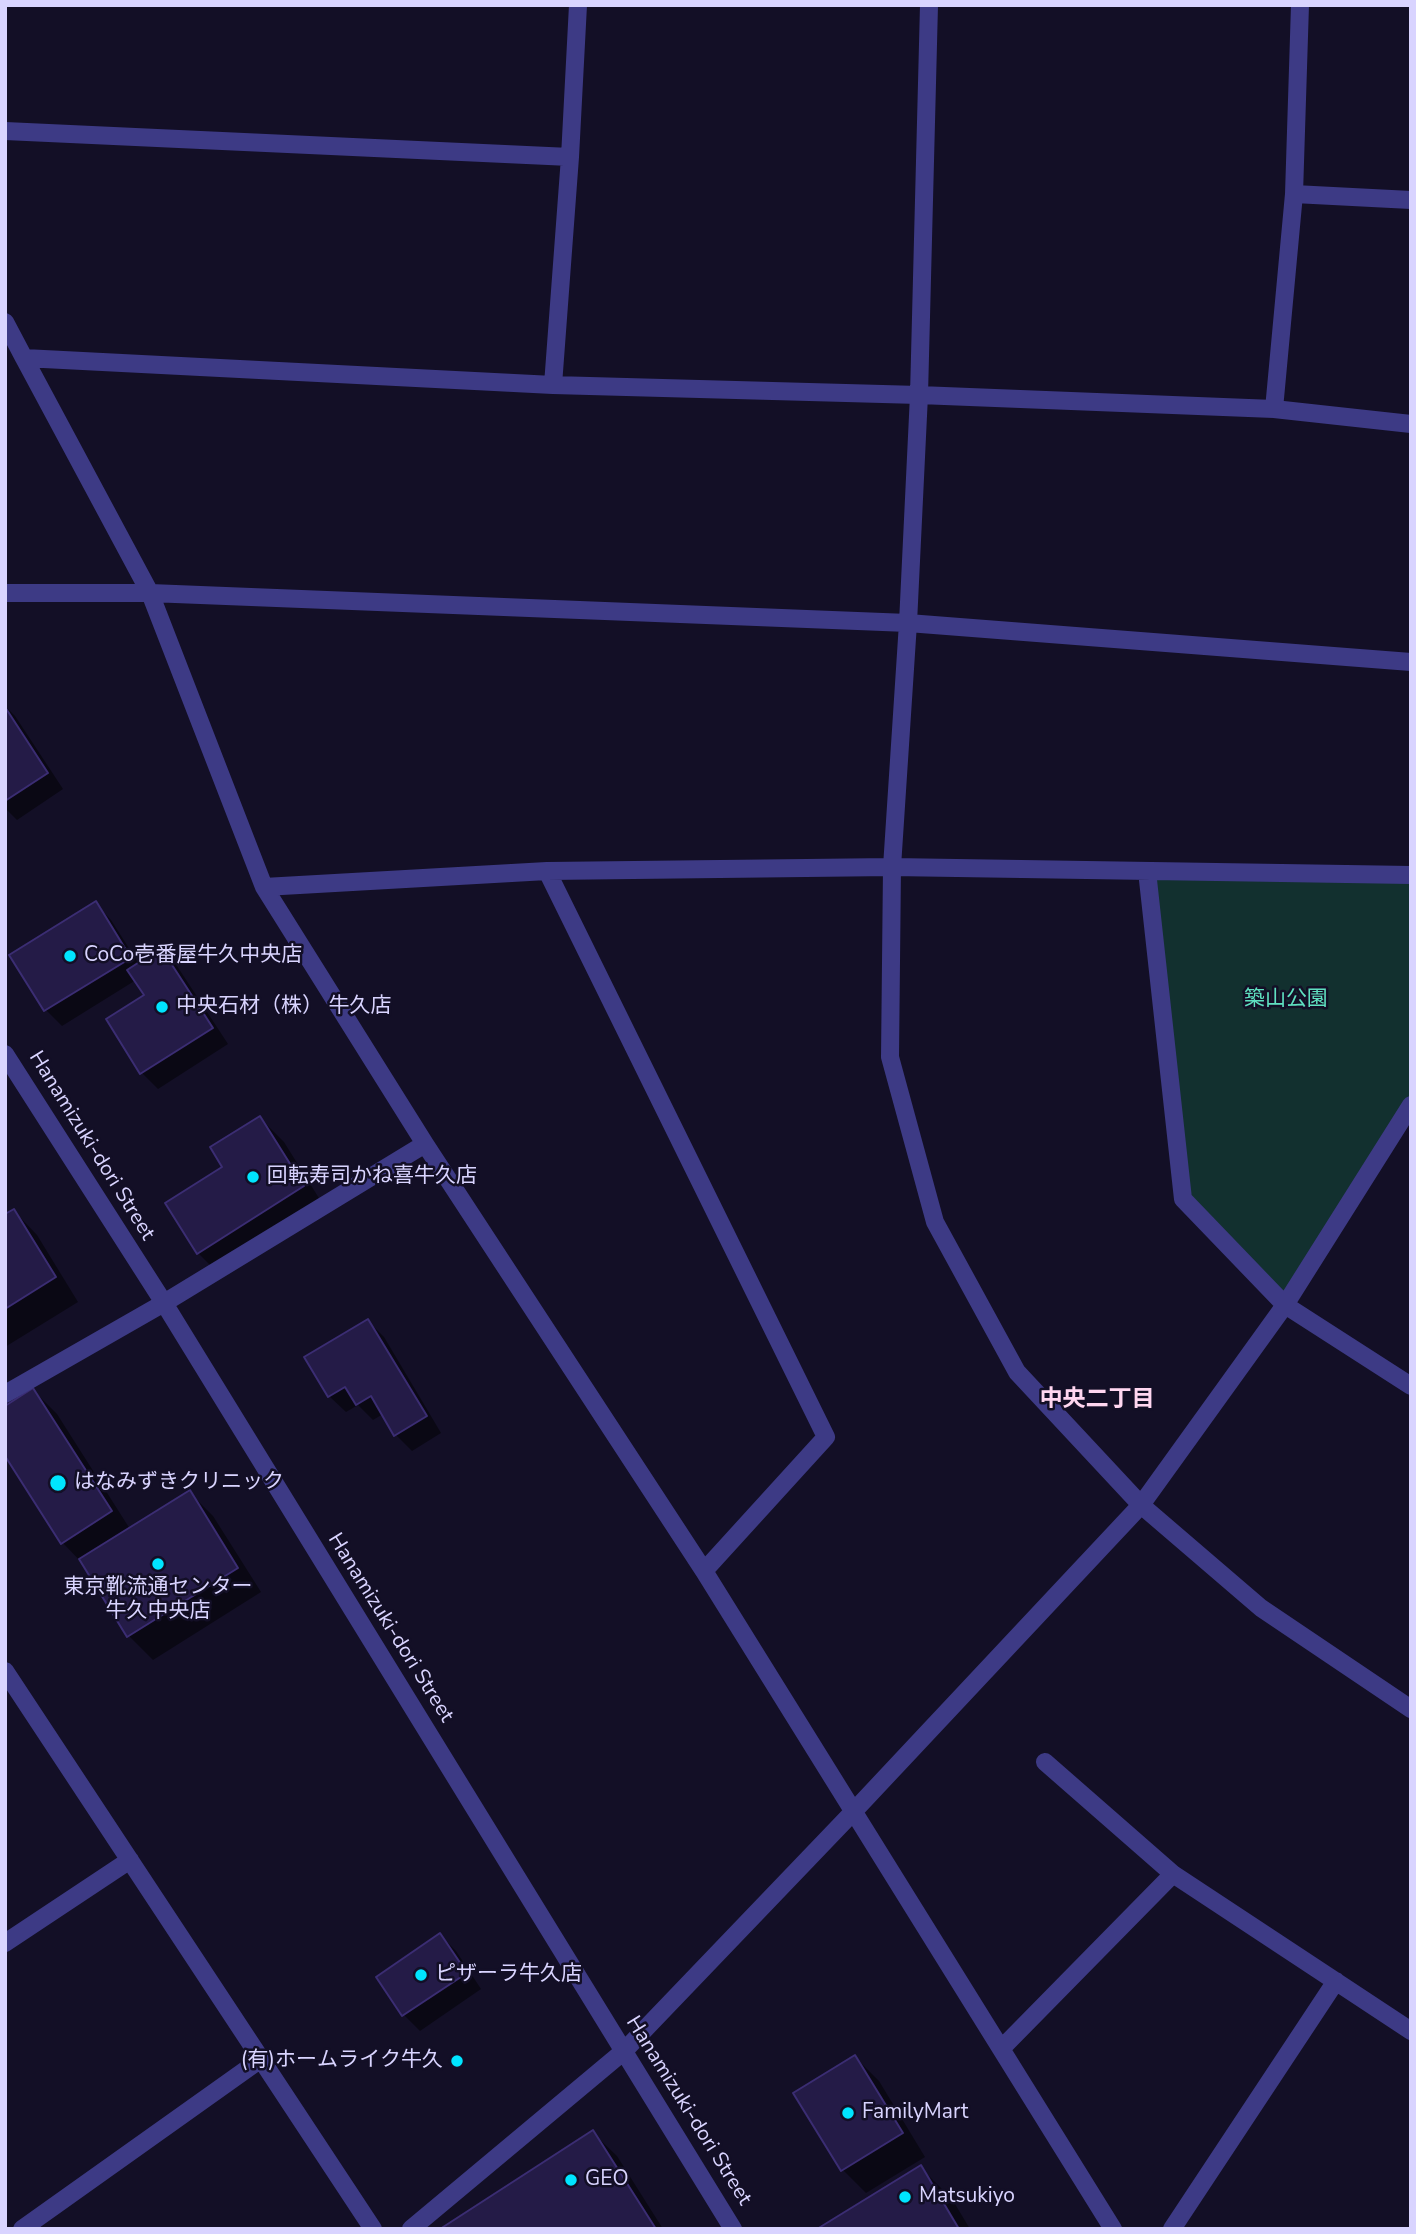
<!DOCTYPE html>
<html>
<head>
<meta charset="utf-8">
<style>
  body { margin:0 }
  #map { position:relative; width:1416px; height:2234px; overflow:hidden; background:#130f26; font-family:"Nunito Sans",sans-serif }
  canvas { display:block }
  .frame { position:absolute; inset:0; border:7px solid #d9d4ff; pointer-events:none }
</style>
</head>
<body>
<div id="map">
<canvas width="1416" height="2234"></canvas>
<div class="frame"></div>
</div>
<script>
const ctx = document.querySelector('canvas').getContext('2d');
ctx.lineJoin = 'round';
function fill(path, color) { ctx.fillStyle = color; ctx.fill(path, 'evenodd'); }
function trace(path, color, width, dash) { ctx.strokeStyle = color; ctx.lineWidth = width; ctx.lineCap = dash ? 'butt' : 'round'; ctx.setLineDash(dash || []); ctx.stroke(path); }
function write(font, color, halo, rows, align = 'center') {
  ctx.font = font + ' "Nunito Sans","Noto Sans JP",sans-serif'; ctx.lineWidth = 5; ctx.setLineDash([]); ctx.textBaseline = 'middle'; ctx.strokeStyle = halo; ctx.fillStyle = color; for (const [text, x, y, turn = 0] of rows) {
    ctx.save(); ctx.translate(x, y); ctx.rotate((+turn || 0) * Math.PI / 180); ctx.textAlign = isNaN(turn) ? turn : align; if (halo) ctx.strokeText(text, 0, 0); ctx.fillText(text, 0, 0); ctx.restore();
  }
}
const green = new Path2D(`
  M1147 871 1411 875V1105L1285 1305 1183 1199Z`);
const shadow = new Path2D(`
  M5 706 15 716 63 789 17 820 5 808Z
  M95 903 111 920 139 964 161 950 177 966 228 1044 158 1089 142 1073 146 996 136 980 62 1026 46 1010 12 956Z
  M260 1118 284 1142 327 1211 222 1277 198 1253 225 1168Z
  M14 1211 37 1235 78 1302 5 1347V1216Z
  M368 1321 384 1337 441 1433 412 1451 396 1435 383 1414 373 1420 358 1405 346 1412 329 1396 307 1358Z
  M33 1390 57 1414 130 1529 189 1492 213 1516 261 1592 153 1660 129 1636 83 1564 62 1542Z
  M440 1935 456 1951 481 1989 420 2031 404 2015Z
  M855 2057 879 2081 925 2157 866 2193 842 2169Z
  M593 2133 617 2156 663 2229H443Z
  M921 2168 952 2199 970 2229H821Z`);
const building = new Path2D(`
  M5 707 48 773 5 801Z
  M96 901 131 958 44 1011 9 955Z
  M161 948 213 1028 140 1074 106 1019 144 995 127 970Z
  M260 1116 304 1186 197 1254 165 1203 222 1167 210 1147Z
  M14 1209 56 1277 5 1309V1214Z
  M368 1319 427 1416 394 1436 371 1396 356 1405 345 1387 328 1397 304 1357Z
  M33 1388 112 1511 61 1544 5 1456V1406Z
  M190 1490 238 1568 127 1637 79 1559Z
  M440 1933 467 1973 402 2016 376 1977Z
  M855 2055 903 2133 841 2171 793 2093Z
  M593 2130 656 2229H440Z
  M921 2165 959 2229H817Z`);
const minor = new Path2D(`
  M578 5 570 157 553 385 24 358 150 593 264 887 425 1144 704 1571 1113 2229
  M929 5 919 395 908 623 892 867 890 1057 935 1222 1017 1372 1141 1505 1261 1608 1411 1709
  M5 131 570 157
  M1294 194 1411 200
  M5 322 24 358
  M553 385 919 395 1274 409 1411 424
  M1274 409 1294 194 1300 5
  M5 593H150L908 623 1411 662
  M547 871 826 1437 704 1571
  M1147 871 1183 1199 1285 1305 1411 1386
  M264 887 547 871 892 867 1411 875
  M5 1054 164 1303 733 2229
  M5 1394 164 1303 425 1144
  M5 1671 373 2229
  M1045 1762 1173 1874
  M5 1943 130 1860
  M1001 2049 1173 1874 1411 2031
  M22 2229 261 2059
  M411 2229 624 2051 854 1811 1141 1505 1285 1305 1411 1105
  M1172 2229 1336 1981`);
const markers = [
  [70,956,7,"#00e5ff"],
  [162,1007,7,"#00e5ff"],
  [253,1177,7,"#00e5ff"],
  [58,1483,9,"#00e5ff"],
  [158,1564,7,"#00e5ff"],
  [421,1975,7,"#00e5ff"],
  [457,2061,7,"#00e5ff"],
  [848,2113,7,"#00e5ff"],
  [571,2180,7,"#00e5ff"],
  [905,2197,7,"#00e5ff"]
];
const poiNames = [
  ["CoCo壱番屋牛久中央店",84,956],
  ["中央石材（株） 牛久店",176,1007],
  ["回転寿司かね喜牛久店",267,1177],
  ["はなみずきクリニック",74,1483],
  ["東京靴流通センター",158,1588,"center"],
  ["牛久中央店",158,1612,"center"],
  ["ピザーラ牛久店",435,1975],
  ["(有)ホームライク牛久",443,2061,"right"],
  ["FamilyMart",862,2113],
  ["GEO",585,2180],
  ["Matsukiyo",919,2197]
];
const parkNames = [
  ["築山公園",1286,1000]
];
const streetNames = [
  ["Hanamizuki-dori Street",91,1146,58],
  ["Hanamizuki-dori Street",390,1628,58],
  ["Hanamizuki-dori Street",688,2111,58]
];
const neighbourhoodNames = [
  ["中央二丁目",1097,1400]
];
fill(green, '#12302f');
fill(shadow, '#0007');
fill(building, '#241b47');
trace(building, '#3b2d73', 2);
trace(minor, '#3d3a85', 18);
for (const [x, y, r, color] of markers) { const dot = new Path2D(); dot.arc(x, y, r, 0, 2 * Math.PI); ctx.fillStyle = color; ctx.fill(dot); trace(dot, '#130f26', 2.5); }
write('21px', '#d9d4ff', '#130f26', poiNames, 'left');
write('21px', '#5fe0c0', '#130f26', parkNames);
write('21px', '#d9d4ff', '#130f26', streetNames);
write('bold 23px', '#ffd6f0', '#130f26', neighbourhoodNames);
</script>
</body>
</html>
